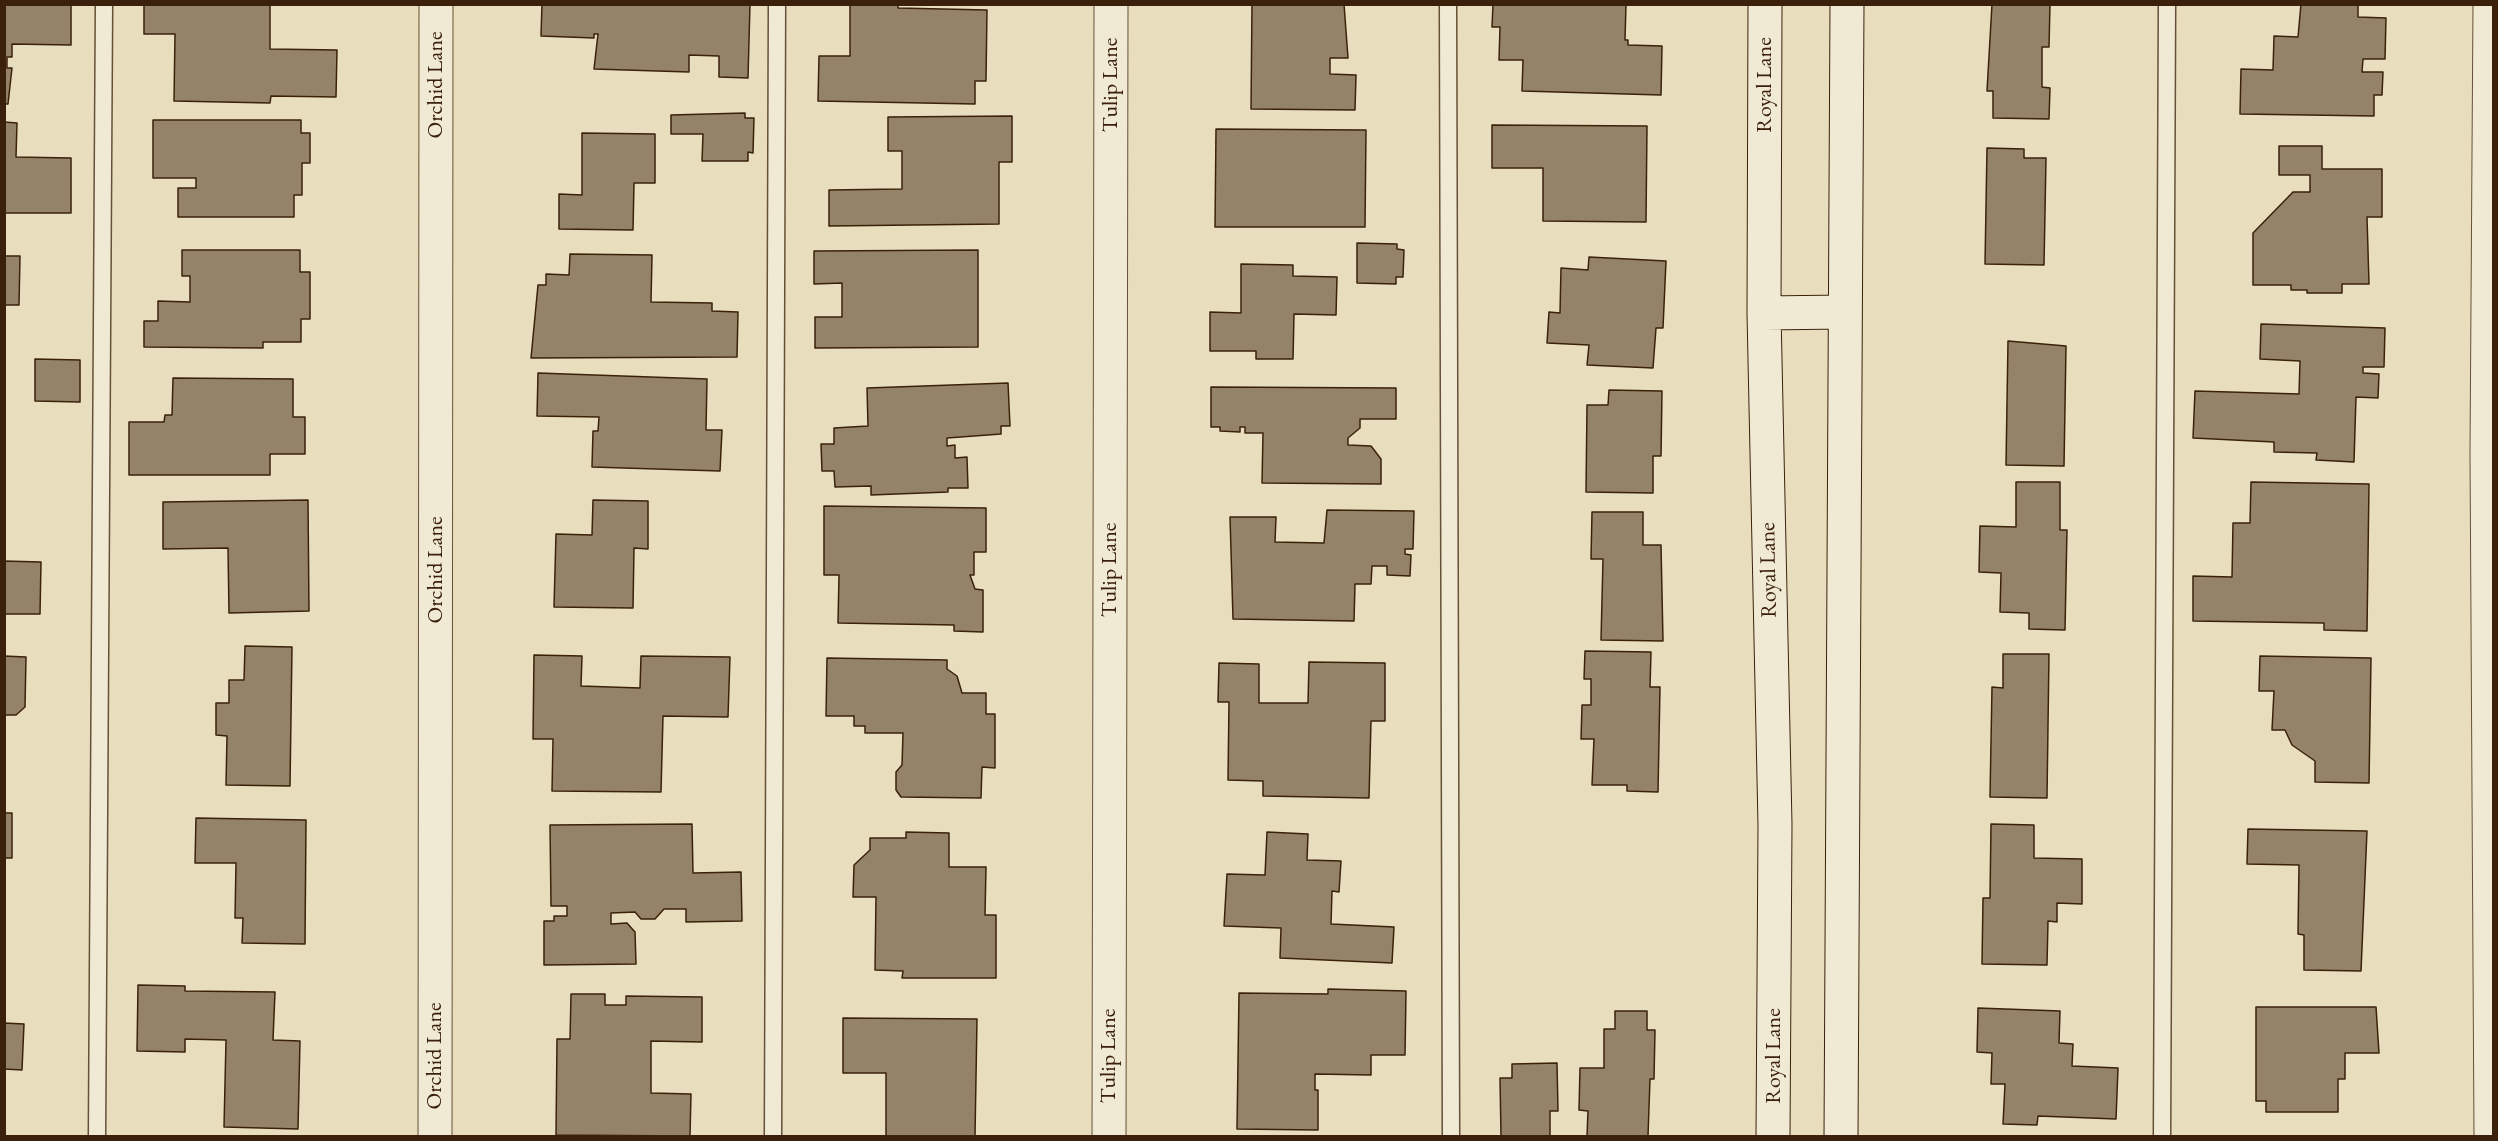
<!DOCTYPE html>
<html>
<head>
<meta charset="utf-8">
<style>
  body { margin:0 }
  #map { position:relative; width:2498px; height:1141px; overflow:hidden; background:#e8debd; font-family:"EB Garamond",serif }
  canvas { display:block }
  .frame { position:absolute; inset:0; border:6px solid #3b210c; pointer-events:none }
</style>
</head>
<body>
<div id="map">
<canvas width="2498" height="1141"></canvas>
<div class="frame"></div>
</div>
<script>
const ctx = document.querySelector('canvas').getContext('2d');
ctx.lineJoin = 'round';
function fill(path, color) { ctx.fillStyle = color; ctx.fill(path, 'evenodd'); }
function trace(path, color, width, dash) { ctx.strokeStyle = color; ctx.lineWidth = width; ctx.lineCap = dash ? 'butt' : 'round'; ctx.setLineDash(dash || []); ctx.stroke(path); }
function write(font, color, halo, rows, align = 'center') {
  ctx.font = font + ' "EB Garamond",serif'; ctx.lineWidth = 4.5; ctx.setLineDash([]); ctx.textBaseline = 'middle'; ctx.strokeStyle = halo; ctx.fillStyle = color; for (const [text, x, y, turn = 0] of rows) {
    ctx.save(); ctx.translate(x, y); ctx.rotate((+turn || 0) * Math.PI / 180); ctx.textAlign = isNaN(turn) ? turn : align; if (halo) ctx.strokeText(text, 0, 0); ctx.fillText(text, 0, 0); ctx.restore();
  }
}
const building = new Path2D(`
  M4 4H71V45L12 44V57H7V68H12L8 104H4Z
  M144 4H270V49L337 50 336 97 271 96 270 103 174 101 175 34H144Z
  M542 4H750L748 78 719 77V56L689 55V72L594 69 598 34H594V38L541 36Z
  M850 4H898V8L987 10 986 81H975V104L818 101 819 56H850Z
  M1252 4H1344L1348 58H1330V74L1356 75 1355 110 1251 109Z
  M1493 4H1626L1625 40H1628V45L1662 46 1661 95 1522 91 1523 60H1499L1500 27H1492Z
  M1992 4H2050L2049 47H2042V87L2050 88 2049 119 1993 118V91H1987Z
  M2301 4H2358V17L2386 18 2385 59H2363L2362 72H2383L2382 95H2374V116L2240 114 2241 69 2273 70 2274 36 2298 37Z
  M745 113V118H754L753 153 748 152V161H702L703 134H671V115Z
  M1012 116V162H999V224L829 226V190L902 189V151H888V117Z
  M153 120H301V133H310V163H302V195H294V217H178V188H196V178H153Z
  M4 122 17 123 16 157 71 158V213H4Z
  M1492 125 1647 126 1646 222 1543 221V168H1492Z
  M1216 129 1366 130 1365 227H1215Z
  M582 133 655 134V183H634L633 230 559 229V194L582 195Z
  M2279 146H2322V169H2382V217H2367L2369 284H2342V293H2307V290H2291V285H2253V233L2293 192H2310V175H2279Z
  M1987 148 2024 149V158H2046L2044 265 1985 264Z
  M1357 243 1397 244V249L1404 250 1403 277H1396V284L1357 283Z
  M182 250H300V272H310V319H301V342H263V348L144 347V321H158V301L190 302V276H182Z
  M978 250V347L815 348V317H842V283L814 284V251Z
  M570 254 652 255 651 302 712 303V311L738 312 737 357 531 358 538 285H546V274L569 275Z
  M4 256H20L19 305H4Z
  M1589 257 1666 261 1663 328H1656L1653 368 1587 365 1589 345 1547 343 1549 312 1560 313 1561 268 1588 270Z
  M1241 264 1293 265V276L1337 277 1336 315 1294 314 1293 359H1256V351H1210V312L1241 313Z
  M2261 324 2385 328 2384 367H2363V373L2379 374 2378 398 2356 397 2354 462 2316 460 2317 453 2274 452V442L2193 438 2195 391 2299 394 2300 361 2260 359Z
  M2008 341 2066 346 2064 466 2006 465Z
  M35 359 80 360V402L35 401Z
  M538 373 707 379 706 430H722L720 471 592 467 593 431H598L599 417 537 416Z
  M173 378 293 379V417H305V454H270V475H129V422H164L165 415H172Z
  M1008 383 1010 426H1001V434L947 438V446L955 445V458L967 457 968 488H948V492L871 495V486L835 487 834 471H822L821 444H834V428L868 426 867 388Z
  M1211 387 1396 388V419H1360V428L1348 438V445L1371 446 1381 459V484L1262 483 1263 433H1245V427H1240V432L1220 431V427H1211Z
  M1609 390 1662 391 1661 456H1653V493L1586 492 1587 405H1608Z
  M2016 482H2060V530H2067L2065 630 2029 629V613L2000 612 2001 573 1979 572 1980 526 2016 527Z
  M2251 482 2369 484 2367 631 2324 630V623L2193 621V576L2232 577 2233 523H2250Z
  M308 500 309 611 229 613 228 548 163 549V502Z
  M593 500 648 501V549L634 548 633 608 554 607 556 534 592 535Z
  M824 506 986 508V552H974V575H970L975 589 983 590V632L954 631V625L838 623 839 575H824Z
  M1327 510 1414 511 1413 549H1405V554L1411 555 1410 576 1387 575V566H1372L1371 584H1355L1354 621 1233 619 1230 517H1276L1275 542 1324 543Z
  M1592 512H1643V545H1661L1663 641 1601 640 1603 559H1591Z
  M4 561 41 562 40 614H4Z
  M245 646 292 647 290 786 226 785 227 736 216 735V703H229V680H244Z
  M1585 651 1651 652 1650 687H1660L1658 792 1627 791V785H1592L1594 739H1581L1582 705H1591V679H1584Z
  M2003 654H2049L2047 798 1990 797 1992 687 2003 688Z
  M534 655 582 656 581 686 640 688 641 656 730 657 728 717 663 716 661 792 552 791 553 739H533Z
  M4 656 26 657 25 707 16 715H4Z
  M2260 656 2371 658 2369 783 2315 782V761L2292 745 2285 730H2272L2274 691H2259Z
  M827 658 947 660V669L957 676 962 693H986V714H995V768L982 767 981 798 901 797 896 790V772L902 765 903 733H865V726H854V716H826Z
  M1309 662 1385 663V721H1371L1369 798 1263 796V781L1228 780 1229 702H1218L1219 663 1259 664V703H1308Z
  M4 813H12V858H4Z
  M196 818 306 820 305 944 242 943 243 918H235L236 863H195Z
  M692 824 693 873 741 872 742 921 686 922V909H664L655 919H641L635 912 611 913V924L627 923 635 932 636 964 544 965V921H554V916H567V906H551L550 825Z
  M1991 824 2034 825V858L2082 859V904L2057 903V922L2048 921 2047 965 1982 964 1983 898H1990Z
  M2248 829 2367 831 2361 971 2304 970V935L2298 934 2299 865 2247 864Z
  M906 832 949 833V867H986L985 915H996V978H902L903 971 875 970 876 897H853L854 865 870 850V838H906Z
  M1267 832 1308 834 1307 860 1341 861 1339 892 1332 891 1331 924 1394 927 1392 963 1280 958 1281 928 1224 926 1227 874 1265 875Z
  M138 985 185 986V991L275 992 273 1040 300 1041 298 1129 224 1127 226 1040 185 1039V1052L137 1051Z
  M1328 989 1406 991 1405 1055H1371V1075L1315 1074V1090H1318V1130L1237 1129 1239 993 1328 994Z
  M571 994H605V1005H626V996L702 997V1042L651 1041V1093L691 1094 690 1136 556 1135 557 1039H570Z
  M2256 1007H2376L2379 1053H2345V1079H2338V1112H2266V1101H2256Z
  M1978 1008 2060 1011 2059 1043 2073 1044 2072 1066 2118 1068 2116 1119 2038 1116 2037 1125 2003 1124 2005 1084H1991L1992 1053 1977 1052Z
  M1615 1011H1647V1030H1655L1654 1079H1650L1648 1136H1587L1588 1111 1579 1110 1580 1068H1604V1029H1615Z
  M843 1018 977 1019 975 1136H886V1073H843Z
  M4 1023 24 1024 22 1070 4 1069Z
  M1557 1063 1558 1111H1550V1136H1501L1500 1078H1512V1064Z`);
const lane = new Path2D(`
  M1448 4 1451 1136
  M97 1136 104 4
  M773 1136 777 4
  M2162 1136 2167 4`);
const street = new Path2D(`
  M2490 4 2487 452 2491 1136
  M435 1136 436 4
  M1109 1136 1111 4`);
const secondary = new Path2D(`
  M1765 4 1764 313 1775 825 1773 1136
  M1764 313 1844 312
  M1841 1136 1847 4`);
const streetNames = [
  ["Orchid Lane",436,85,-90],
  ["Tulip Lane",1111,85,-90],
  ["Royal Lane",1765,85,-90],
  ["Orchid Lane",436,570,-90],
  ["Tulip Lane",1110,570,-90],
  ["Royal Lane",1769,570,-91],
  ["Orchid Lane",435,1056,-90],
  ["Tulip Lane",1109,1056,-90],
  ["Royal Lane",1774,1056,-90]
];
fill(building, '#958368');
trace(building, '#3b210c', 1.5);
trace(lane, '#665038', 19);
trace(street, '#665038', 35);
trace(secondary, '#3b210c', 35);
trace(lane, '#f0ead4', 16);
trace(street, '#f0ead4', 33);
trace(secondary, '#f0ead4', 33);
write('22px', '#3b210c', '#f0ead4', streetNames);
</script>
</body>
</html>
